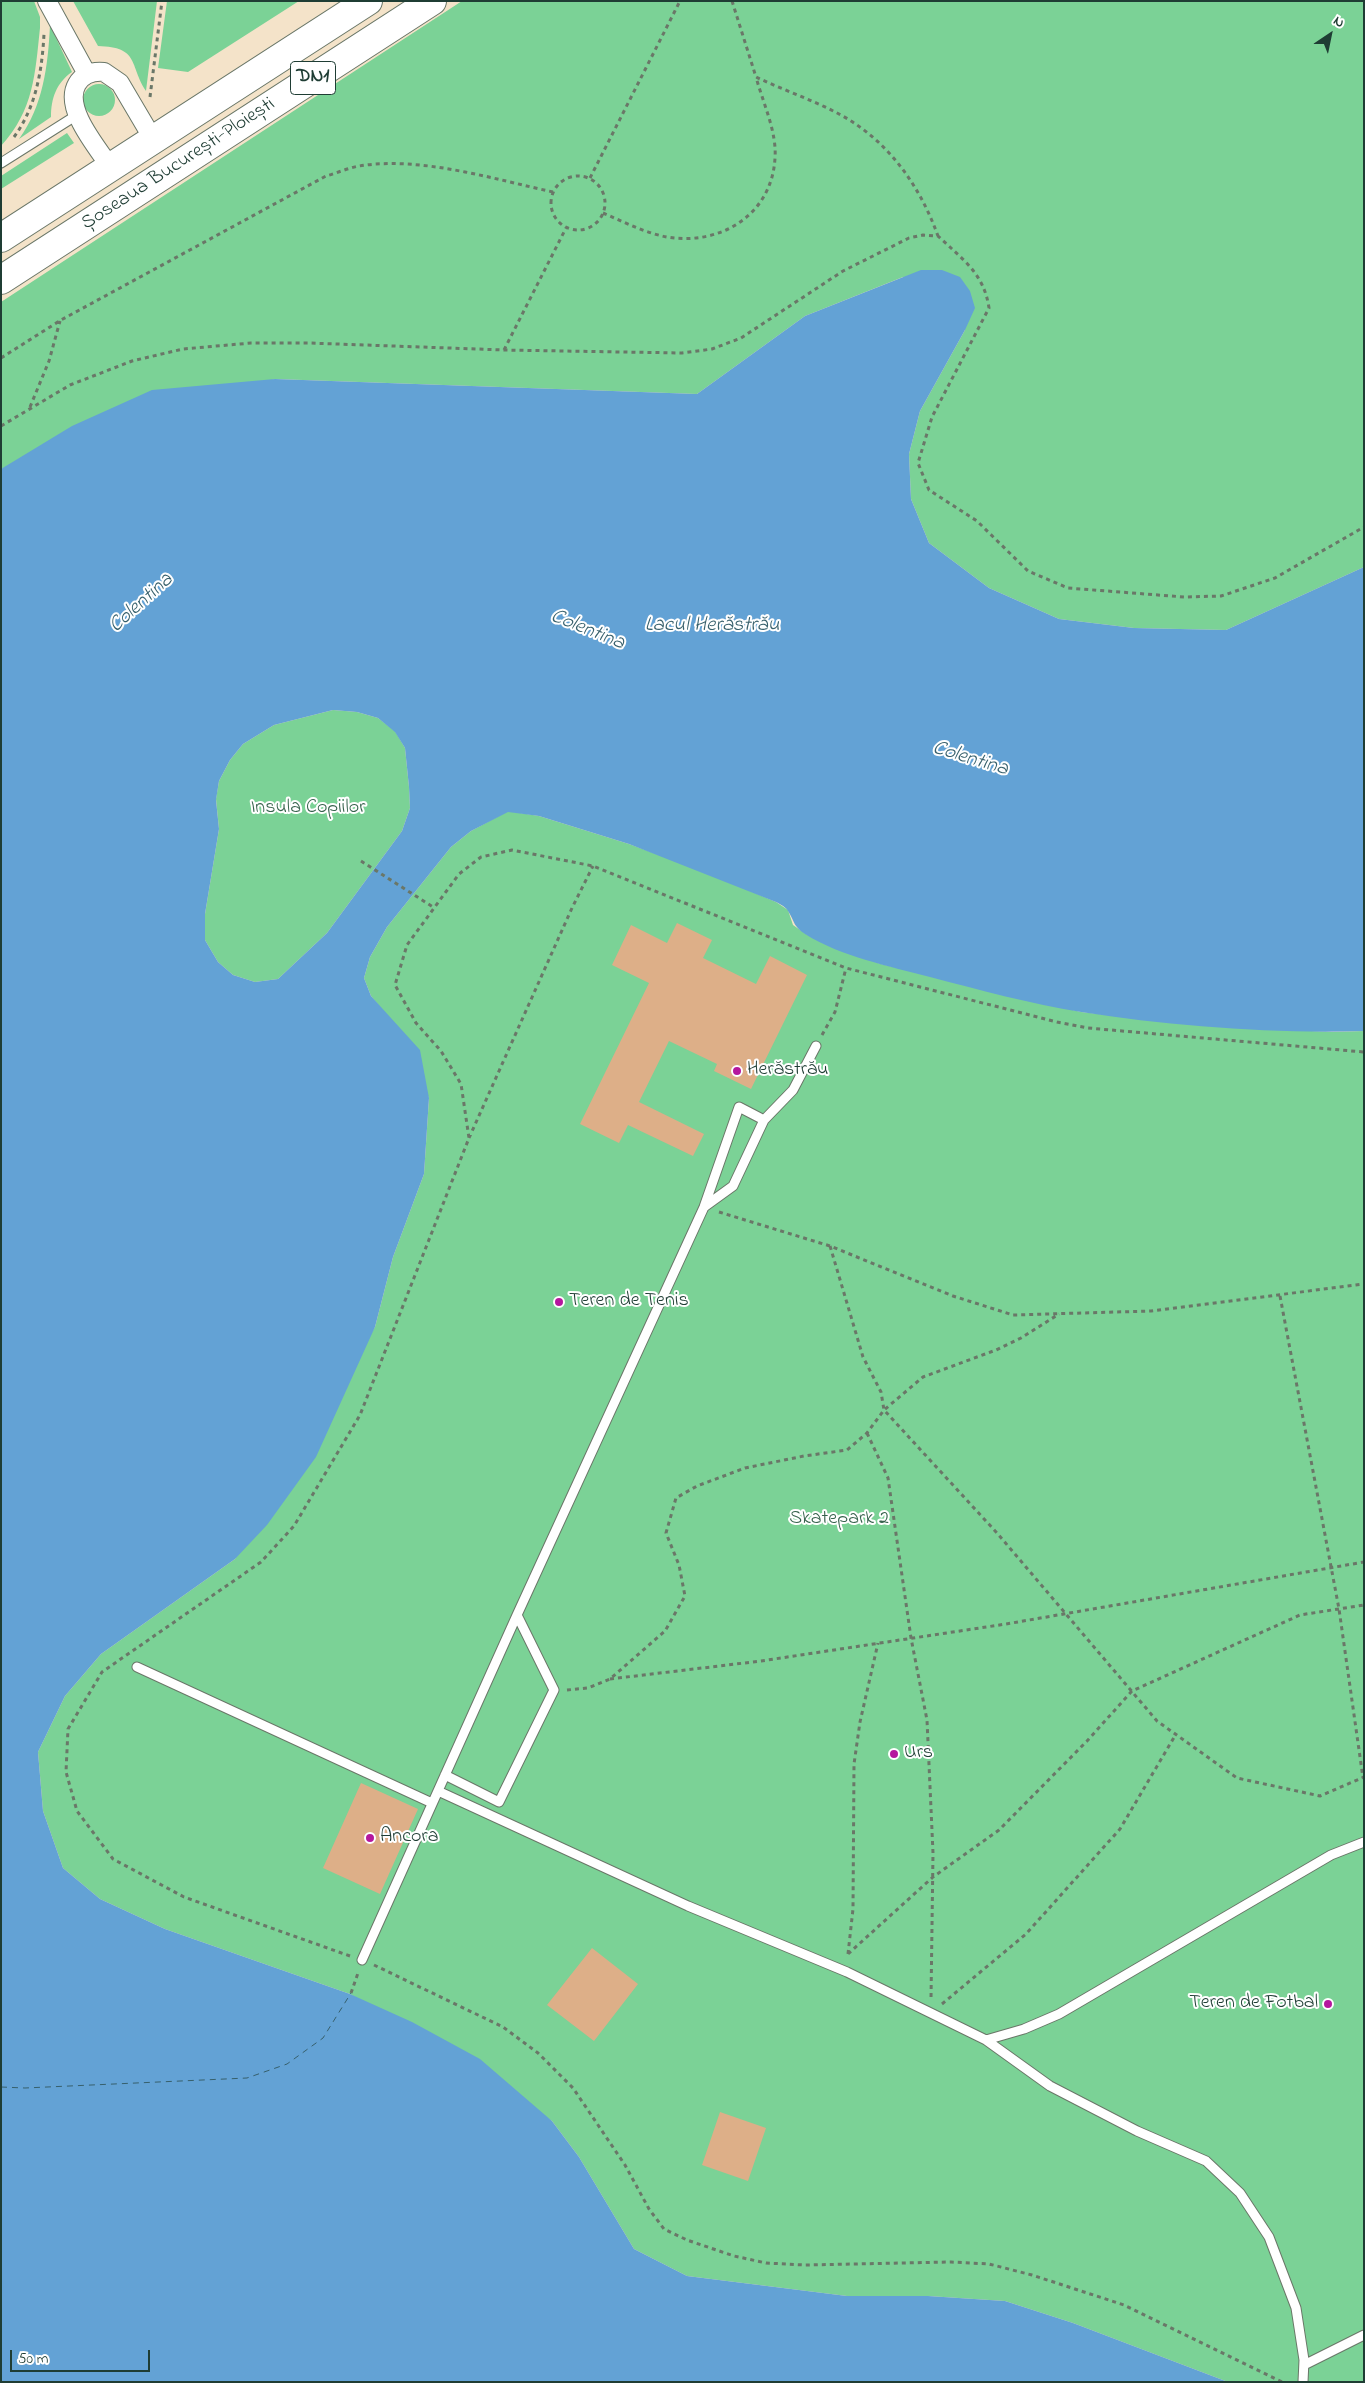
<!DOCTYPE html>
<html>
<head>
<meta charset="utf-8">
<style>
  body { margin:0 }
  #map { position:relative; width:1365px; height:2383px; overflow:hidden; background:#f4e3c9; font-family:"Indie Flower",sans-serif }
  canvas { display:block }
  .frame { position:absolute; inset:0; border:2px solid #1f3d34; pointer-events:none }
  .north { position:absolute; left:1305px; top:10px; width:50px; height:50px; -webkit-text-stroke:4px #fff; paint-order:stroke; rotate:34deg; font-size:14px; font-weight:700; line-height:20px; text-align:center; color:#1f3d34 }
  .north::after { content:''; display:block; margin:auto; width:18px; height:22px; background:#1f3d34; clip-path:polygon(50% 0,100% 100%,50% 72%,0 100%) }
  .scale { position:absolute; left:10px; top:2350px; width:140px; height:22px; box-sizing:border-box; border:2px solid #1f3d34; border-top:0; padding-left:6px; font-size:15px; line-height:18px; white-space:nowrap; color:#1f3d34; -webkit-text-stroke:4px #fff; paint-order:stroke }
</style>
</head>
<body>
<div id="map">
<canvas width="1365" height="2383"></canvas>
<div class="frame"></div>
<div class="north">N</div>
<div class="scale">50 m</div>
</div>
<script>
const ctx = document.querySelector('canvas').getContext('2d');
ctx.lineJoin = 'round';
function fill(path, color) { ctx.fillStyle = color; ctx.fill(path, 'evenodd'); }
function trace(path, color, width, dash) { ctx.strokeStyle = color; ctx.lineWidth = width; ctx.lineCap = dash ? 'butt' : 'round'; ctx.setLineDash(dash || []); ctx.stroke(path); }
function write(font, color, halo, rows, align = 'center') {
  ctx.font = font + ' "Indie Flower",sans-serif'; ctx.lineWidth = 4; ctx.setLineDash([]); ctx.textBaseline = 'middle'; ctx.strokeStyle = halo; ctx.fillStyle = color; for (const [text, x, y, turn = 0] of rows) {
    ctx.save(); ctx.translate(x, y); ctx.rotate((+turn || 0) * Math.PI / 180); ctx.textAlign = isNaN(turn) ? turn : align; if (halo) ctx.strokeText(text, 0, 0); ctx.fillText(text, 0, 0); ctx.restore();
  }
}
const green = new Path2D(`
  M1 1H34L40 17V28C35 74 34 110 1 146Z
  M73 1H157L146 91C129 65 140 47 98 46Z
  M167 1H299L188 72 158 68Z
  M462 1H1364V567L1226 630 1134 628 1059 619 989 588 929 543 911 499 909 454 920 411 965 330 903 277 805 316 697 394 275 379 1 469V302Z
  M50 25 72 72C56 83 51 99 51 117L19 139C43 106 48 66 50 25Z
  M83 100a16 16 0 1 1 32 0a16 16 0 1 1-32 0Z
  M67 133 74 143 1 189V176Z
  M333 710 357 712 378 718 395 731 405 748 409 787 410 808 402 831 327 933 278 979 255 982 233 975 218 962 205 940V914L219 829 216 799 219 781 230 760 243 744 274 725Z
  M508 811 539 816 629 844 708 873 776 902 788 910 793 925 806 934 837 949 881 964 1081 1012 1208 1026 1332 1032 1364 1031V2382H1228L1073 2323 1005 2301 928 2296H847L687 2276 634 2249 579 2157 552 2121 350 1994 165 1929 100 1899 63 1868 43 1811 38 1752 65 1696 101 1654 235 1559 375 1327 393 1257 424 1174 429 1098 388 1017 371 996 364 978 370 957 387 927 451 847 471 831Z`);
const water = new Path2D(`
  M921 270H942L960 277 970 291 975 308 965 330 920 411 909 454 911 499 929 543 989 588 1059 619 1134 628 1226 630 1364 567V1031C1273 1034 1171 1026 1081 1012 1031 1004 980 990 930 977 889 966 842 957 805 934 793 926 795 922 788 911 786 907 780 904 776 902L629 844 539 816 508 812 471 831 451 847 387 927 370 957 364 978 371 996 420 1050 429 1098 424 1174 393 1257 375 1327 316 1457 267 1525 235 1559 101 1654 65 1696 38 1752 43 1811 63 1868 100 1899 165 1929 350 1994 412 2022 480 2059 552 2121 579 2157 634 2249 687 2276 847 2296H928L1005 2301 1073 2323 1228 2382H1V469L72 426 152 390 275 379 697 394 805 316ZM333 710 357 712 378 718 395 732 405 748 409 787 410 808 402 831 327 933 278 979 255 982 233 975 218 962 205 940V914L219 829 216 800 219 781 230 760 243 744 274 725Z`);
const ferry = new Path2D(`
  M1 2087 25 2088 247 2078 287 2064 323 2038 351 1993`);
const building = new Path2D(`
  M677 923 712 940 703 958 756 984 770 956 807 975 751 1089 714 1071 717 1064 669 1041 639 1102 704 1134 693 1156 628 1125 619 1143 580 1124 649 983 612 965 631 925 667 943Z
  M361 1783 418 1809 380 1894 323 1868Z
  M592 1948 638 1984 594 2041 547 2005Z
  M720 2112 766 2128 748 2181 702 2165Z`);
const path = new Path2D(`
  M732 1 756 77C783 90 813 100 839 114 888 140 920 186 938 236
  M150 97 162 1
  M14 137C36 107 42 71 44 34
  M551 203a27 27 0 1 1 54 0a27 27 0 1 1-54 0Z
  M590 178 680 1
  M603 213C624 222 645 233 667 237 720 246 772 215 775 158 777 132 763 103 756 77
  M504 350 566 228
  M1 358 61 320 326 176C337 173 348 168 359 166 421 156 493 179 553 192
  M30 407 49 361 60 321
  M1 426 70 385 132 361 183 349 251 343H309L504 350 682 353 712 349 741 338 843 271 909 238 923 235 938 236C962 259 984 273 989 308L932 417 918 463 929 490 977 521 1028 571 1068 588 1184 597 1221 596 1275 578 1364 527
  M361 861 433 907
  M822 1035 835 1012 846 968
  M469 1138 572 908 593 866
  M719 1212 830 1246 953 1296 1013 1315 1151 1311 1364 1284
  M830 1246 863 1357 881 1392 884 1410 997 1533 1157 1721 1237 1778 1320 1796 1364 1777
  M1280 1296 1339 1609 1363 1778
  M867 1433 888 1478 911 1638 927 1720 933 1853 931 1999
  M610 1679 761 1661 1006 1624 1364 1562
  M567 1690 588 1688 610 1679 665 1631 685 1596 679 1565 666 1533 676 1498 697 1486 745 1468 804 1456 847 1450 867 1433 884 1410 923 1377 996 1350 1021 1338 1059 1314
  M848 1954 933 1877 999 1830 1087 1741 1132 1691 1300 1615 1364 1605
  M848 1954 853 1909 854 1764 860 1722 878 1643
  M350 1956 184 1897 113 1859 77 1811 66 1772 68 1729 102 1672 261 1562 294 1526 360 1415 469 1138 461 1084 441 1051 416 1023 395 985 407 945 459 874 481 857 512 850 593 866 846 968 1057 1022 1088 1028 1364 1052
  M374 1965 503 2027 538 2053 573 2088 625 2165 649 2209 664 2229 687 2240 734 2256 766 2263 805 2265 951 2262 989 2264 1032 2275 1124 2305 1282 2382
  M351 1993 358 1973
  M942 2004 1026 1934 1120 1829 1176 1734`);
const service = new Path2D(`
  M1 163 77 115
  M764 1120 793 1090 816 1046
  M137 1667 432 1803
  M445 1775 499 1802 554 1690 517 1615
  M438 1791 688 1906 847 1972 986 2040 1024 2029 1059 2014 1331 1855 1364 1842
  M362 1960 517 1615 704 1207 739 1107 764 1120 733 1186 704 1207
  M986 2040 1050 2086 1137 2131 1206 2161 1240 2193 1269 2237 1296 2308 1304 2360 1303 2382
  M1304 2365 1364 2335`);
const minor = new Path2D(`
  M47 1 87 74
  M111 168C97 147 63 108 77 84 83 74 93 71 104 72L120 83 153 139`);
const primary = new Path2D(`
  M1 238 368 1
  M1 280 432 1`);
const markers = [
  [737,1071,5,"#b5179e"],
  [559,1302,5,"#b5179e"],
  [894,1754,5,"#b5179e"],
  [370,1838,5,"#b5179e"],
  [1328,2004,5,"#b5179e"]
];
const shields = [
  [313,78,45]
];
const shieldNames = [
  ["DN1",313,78]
];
const streetNames = [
  ["Șoseaua București-Ploiești",179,165,-33]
];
const parkNames = [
  ["Insula Copiilor",308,809],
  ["Skatepark 2",839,1520]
];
const poiNames = [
  ["Herăstrău",747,1071],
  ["Teren de Tenis",569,1302],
  ["Urs",904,1754],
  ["Ancora",380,1838],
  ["Teren de Fotbal",1318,2004,"right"]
];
const waterNames = [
  ["Colentina",142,604,-42],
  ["Lacul Herăstrău",712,627],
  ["Colentina",587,631,22],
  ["Colentina",970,760,17]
];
fill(green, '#7bd296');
fill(water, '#63a2d5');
trace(ferry, '#37606c', 1, [6, 5]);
fill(building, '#ddaf88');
trace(service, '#6a7768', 11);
trace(minor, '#6a7768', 20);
trace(primary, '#6a7768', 30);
trace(path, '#6a7768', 3, [4, 4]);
trace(service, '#fff', 9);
trace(minor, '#fff', 18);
trace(primary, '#fff', 28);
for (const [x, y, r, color] of markers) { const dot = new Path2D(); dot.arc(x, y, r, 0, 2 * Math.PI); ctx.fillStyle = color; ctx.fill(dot); trace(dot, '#fff', 2); }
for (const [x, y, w] of shields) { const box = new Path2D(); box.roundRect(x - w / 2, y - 16.5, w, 33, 4); ctx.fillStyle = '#fff'; ctx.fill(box); trace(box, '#1f3d34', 1); }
write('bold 19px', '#1f3d34', null, shieldNames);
write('20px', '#1f3d34', '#fff', streetNames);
write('20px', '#36624c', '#fff', parkNames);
write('20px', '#1f3d34', '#fff', poiNames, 'left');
write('italic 21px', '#37606c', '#fff', waterNames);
</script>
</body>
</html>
